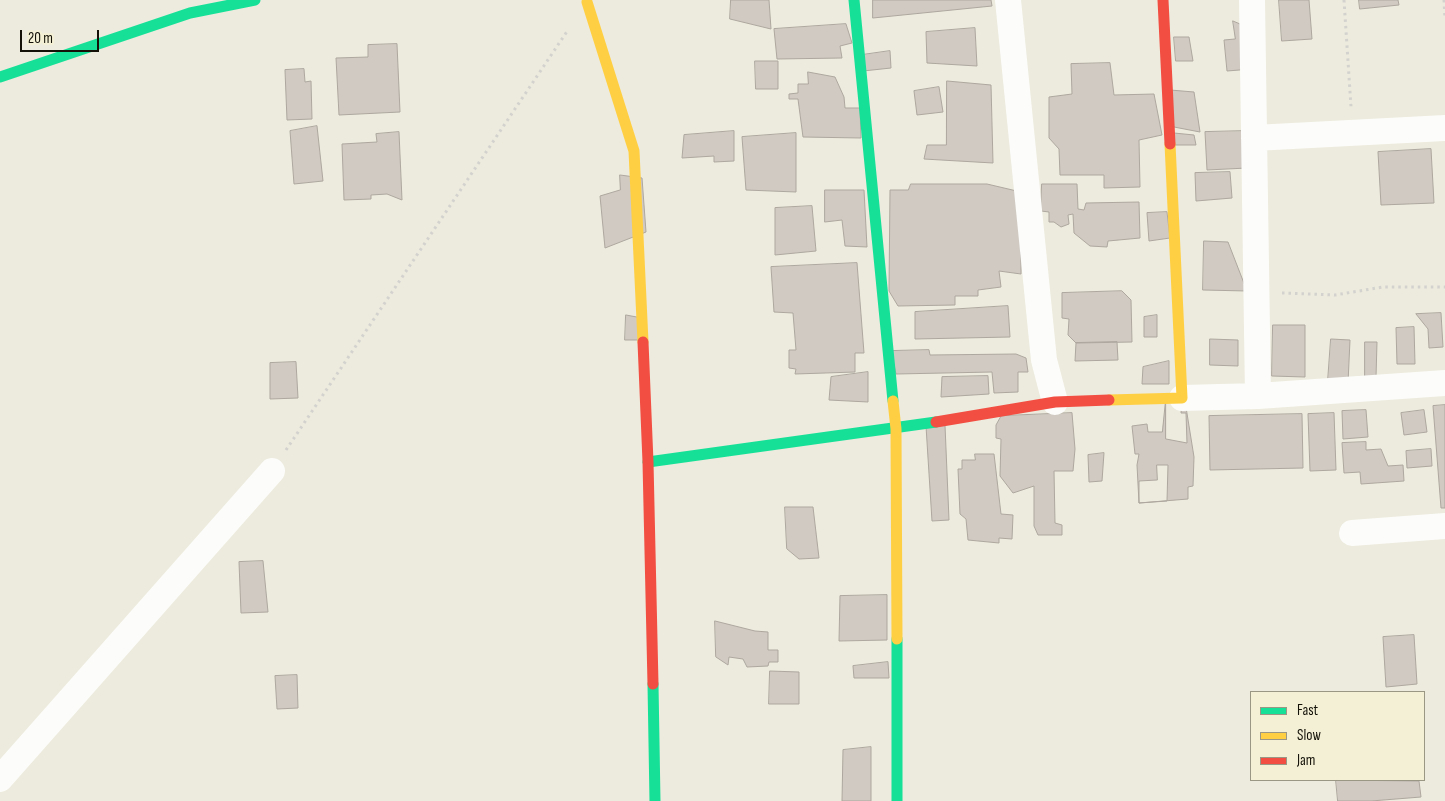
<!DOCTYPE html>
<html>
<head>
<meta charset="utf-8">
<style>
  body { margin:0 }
  #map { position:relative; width:1445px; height:801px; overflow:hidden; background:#edebdd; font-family:"Sofia Sans Condensed",sans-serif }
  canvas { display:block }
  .legend { position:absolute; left:1250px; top:691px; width:175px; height:90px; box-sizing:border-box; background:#f4f0d6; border:1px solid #9a9784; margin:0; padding:6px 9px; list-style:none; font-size:15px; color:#131108 }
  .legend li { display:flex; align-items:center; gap:10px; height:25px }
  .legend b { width:25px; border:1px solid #9a9784 }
  .scale { position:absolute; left:20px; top:30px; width:79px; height:22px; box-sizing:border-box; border:2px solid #131108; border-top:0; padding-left:6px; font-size:15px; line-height:18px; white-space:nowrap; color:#131108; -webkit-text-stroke:4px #f4f0d6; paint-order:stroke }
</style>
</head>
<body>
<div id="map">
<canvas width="1445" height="801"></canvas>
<ul class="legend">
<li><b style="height:6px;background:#16e098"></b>Fast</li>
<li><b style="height:6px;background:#ffcf43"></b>Slow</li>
<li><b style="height:6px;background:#f24e42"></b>Jam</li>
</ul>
<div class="scale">20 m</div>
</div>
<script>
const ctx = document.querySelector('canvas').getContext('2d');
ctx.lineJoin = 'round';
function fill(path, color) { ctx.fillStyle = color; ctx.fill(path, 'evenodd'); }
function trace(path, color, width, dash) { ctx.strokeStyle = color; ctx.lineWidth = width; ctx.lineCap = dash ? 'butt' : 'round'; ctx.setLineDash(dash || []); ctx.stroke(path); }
const building = new Path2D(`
  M731 0H769L771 29 730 19Z
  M873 0H991L992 6 873 18Z
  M1279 0H1309L1312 39 1282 41Z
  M1359 0H1398L1399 5 1360 9Z
  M1233 21 1261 33 1264 68 1227 71 1224 40 1235 39Z
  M846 24 852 43 840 46 842 58 777 59 774 29Z
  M975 28 977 66 927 63 926 32Z
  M1174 37H1189L1193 61H1176Z
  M397 44 400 112 339 115 336 58 368 57V45Z
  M890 51 891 68 863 71 862 55Z
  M755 61H778V89H756Z
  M1110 63 1114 95 1154 94 1162 135 1139 140 1140 187 1104 188V175H1060L1059 149 1049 138V97L1072 94 1071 64Z
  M304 69 305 82 311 81 312 119 287 120 285 70Z
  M808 72 835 77 844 97 845 108H860L861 138 803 137 798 99H789V94L798 93V84H808Z
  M947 81 991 85 993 163 924 159 927 145H946Z
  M939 87 943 112 917 115 914 91Z
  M1170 90 1194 92 1200 132 1174 127Z
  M317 126 323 181 294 184 290 131Z
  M734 131V161L714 162V156L682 158 684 135Z
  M1245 131 1247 168 1207 170 1205 132Z
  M399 132 402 200 387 194 371 195V199L344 200 342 144 377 142 376 134Z
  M796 133V192L746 190 742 137Z
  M1174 133 1194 135 1196 145H1173Z
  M1431 149 1434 203 1381 205 1378 152Z
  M1230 172 1232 198 1196 201 1195 173Z
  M620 175 642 178 646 232 605 248 600 196 620 190Z
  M911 184H987L1021 192V274L999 271 1001 287 978 290V296H955V305L898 306 889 291 890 190H908Z
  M1042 184H1077L1078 209 1084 210 1086 203 1139 202 1140 238 1108 241 1107 247 1090 246 1074 233 1073 214 1068 215 1069 224 1061 227 1054 222H1049V212L1041 211Z
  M825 190H864L867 247 845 246 842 220 825 222Z
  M812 206 816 251 775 255V208Z
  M1167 212 1170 238 1149 241 1147 213Z
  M1204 241 1228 242 1247 291 1203 290Z
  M857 263 864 353H855V372L795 374 796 369 789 368V350H796L793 313 774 312 771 267Z
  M1122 291 1131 300 1132 342 1076 343 1068 335 1069 319 1062 318V293Z
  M1008 306 1010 337 915 339V312Z
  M1441 313 1443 347 1429 348 1428 329 1416 314Z
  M626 315 642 318 643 340H625Z
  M1157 315V337H1144V317Z
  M1273 325H1305V377L1272 376Z
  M1414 327 1415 364H1397L1396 328Z
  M1210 339 1238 340V366L1210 365Z
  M1331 339 1350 340 1348 383 1328 381Z
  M1117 342 1118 360 1075 361 1076 343Z
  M1365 342H1377L1376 377H1365Z
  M929 350 930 355 1016 354 1026 358 1028 372H1018V392L994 393 992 372 896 374 891 351Z
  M1169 361V384H1142L1143 367Z
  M296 362 298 398 270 399V363Z
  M868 372V402L829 400 831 377Z
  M988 376 989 394 941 397 942 377Z
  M1166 400 1182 402 1181 413H1186L1187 443 1166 439Z
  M1166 400 1185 401 1194 457 1193 486 1188 487V499L1139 503 1137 465 1139 454H1135L1132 426 1147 424 1148 432H1162Z
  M1445 405V508H1441L1433 406Z
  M1366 410 1368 437 1343 439 1342 411Z
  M1424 410 1427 432 1404 435 1401 413Z
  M1072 413 1075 449 1073 471H1054L1055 523 1062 525V535H1038L1034 526V486L1013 493 1000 476 1001 439 996 438V425L1001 416Z
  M1334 413 1336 470 1310 471 1308 414Z
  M1302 414 1303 468 1210 470 1209 416Z
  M945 425 949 520 932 521 926 426Z
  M1366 442V450L1381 449 1388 466 1403 465 1404 481 1361 484 1360 472 1344 473 1342 443Z
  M1431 449 1432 466 1407 468 1406 451Z
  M1104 453 1102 481 1089 482 1088 455Z
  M975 454H994L1001 514 1013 515 1012 539 999 538V543L968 540 966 519 960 514 958 469H962V460H975Z
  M1157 465H1168L1167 501 1139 503V481L1157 480Z
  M785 507H813L819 558 799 559 787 549Z
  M263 561 268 612 241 613 239 562Z
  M887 595V640L839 641 840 596Z
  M715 621 755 631 768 632V650H778V662H769L768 666 747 667 743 659 729 657 728 665 716 657Z
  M1414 635 1417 684 1386 687 1383 637Z
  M888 662 889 678H854L853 666Z
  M770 671 799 672V704H769Z
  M297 675 298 708 277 709 275 676Z
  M871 747V801H842L843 750Z
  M1336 780 1419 781 1421 797 1371 801H1338Z`);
const path = new Path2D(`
  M1344 0 1351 107
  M1444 0 1445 19
  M1282 293 1335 295 1383 287H1445
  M286 450 568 30`);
const street = new Path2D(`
  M1008 0 1044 360 1055 402
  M1254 138 1445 128
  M1258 396 1445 383
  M1182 398 1258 396 1252 0
  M1352 533 1445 526
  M0 779 272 471`);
const fast = new Path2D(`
  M854 0 893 401
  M0 77 190 13 255 0
  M648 462 936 422
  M897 639V801
  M653 684 655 801`);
const slow = new Path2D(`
  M587 2 634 151 643 342
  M1109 400 1182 398 1170 144
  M893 401 896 429 897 639`);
const jam = new Path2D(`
  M1163 0 1170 144
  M643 342 648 462 653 684
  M936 422 1055 402 1109 400`);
fill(building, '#d0cac2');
trace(building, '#ada79f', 1);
trace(path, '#d3d2cf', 3, [2.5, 4]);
trace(street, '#fcfcfa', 26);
trace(fast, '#16e098', 11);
trace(slow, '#ffcf43', 11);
trace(jam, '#f24e42', 11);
</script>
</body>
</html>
